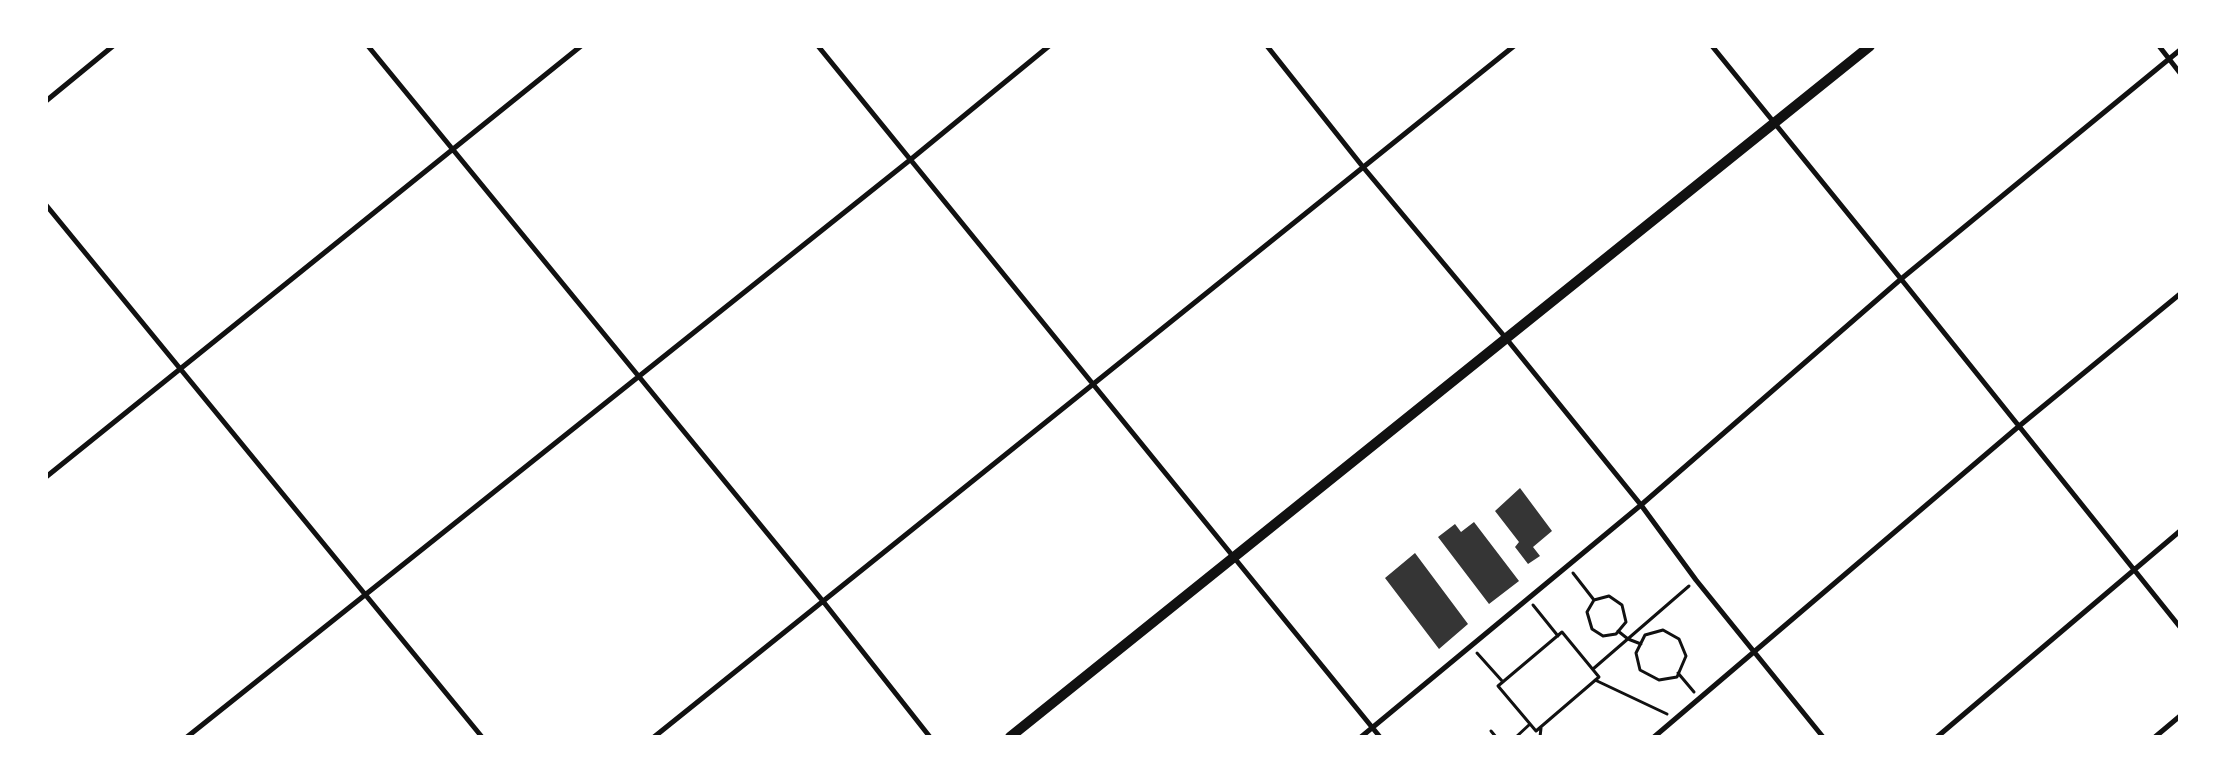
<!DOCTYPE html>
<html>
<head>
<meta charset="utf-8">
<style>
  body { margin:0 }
  #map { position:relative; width:2226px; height:783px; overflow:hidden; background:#fff; font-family:"Space Grotesk",sans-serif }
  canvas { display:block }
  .frame { position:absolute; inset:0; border:48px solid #fff; pointer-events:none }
</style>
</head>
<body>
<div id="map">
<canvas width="2226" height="783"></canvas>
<div class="frame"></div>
</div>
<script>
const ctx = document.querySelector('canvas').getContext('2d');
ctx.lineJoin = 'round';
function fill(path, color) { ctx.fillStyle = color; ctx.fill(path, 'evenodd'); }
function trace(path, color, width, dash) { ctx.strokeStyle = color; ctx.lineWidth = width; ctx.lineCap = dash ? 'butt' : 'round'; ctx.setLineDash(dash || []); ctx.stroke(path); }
const building = new Path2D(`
  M1520 488 1552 531 1533 547 1540 556 1528 564 1515 547 1519 542 1495 511Z
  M1474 522 1519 581 1489 604 1438 537 1455 524 1461 532Z
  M1415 553 1468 624 1439 649 1385 578Z`);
const path = new Path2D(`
  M1573 573 1594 600
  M1609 596 1622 605 1626 622 1616 634 1603 636 1592 629 1587 612 1594 600Z
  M1533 605 1558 636
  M1663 630 1679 639 1686 656 1677 677 1659 680 1640 670 1636 653 1645 635Z
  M1618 631 1628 639 1641 644
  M1562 632 1599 677 1536 731 1498 686Z
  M1477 653 1503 682
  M1593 669 1689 586
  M1678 673 1694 692
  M1595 680 1667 714
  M1491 731 1496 737
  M1516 737 1530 724
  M1540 737 1541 728`);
const minor = new Path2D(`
  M368 46 822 600 930 737
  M818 46 1380 737
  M1267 46 1363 167 1505 337 1641 505 1696 580 1823 737
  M1712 46 1901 279 2180 627
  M2159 46 2180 73
  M46 101 113 46
  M46 205 482 737
  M46 477 581 46
  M187 737 910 160 1049 46
  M654 737 1514 46
  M1361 737 1641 505 1901 279 2180 50
  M1654 737 2018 427 2180 294
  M1937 737 2180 531
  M2155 737 2180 716`);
const secondary = new Path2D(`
  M1010 737C1298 508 1582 275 1870 46`);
fill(building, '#353535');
trace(path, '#111', 3);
trace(minor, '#111', 5);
trace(secondary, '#111', 10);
</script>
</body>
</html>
